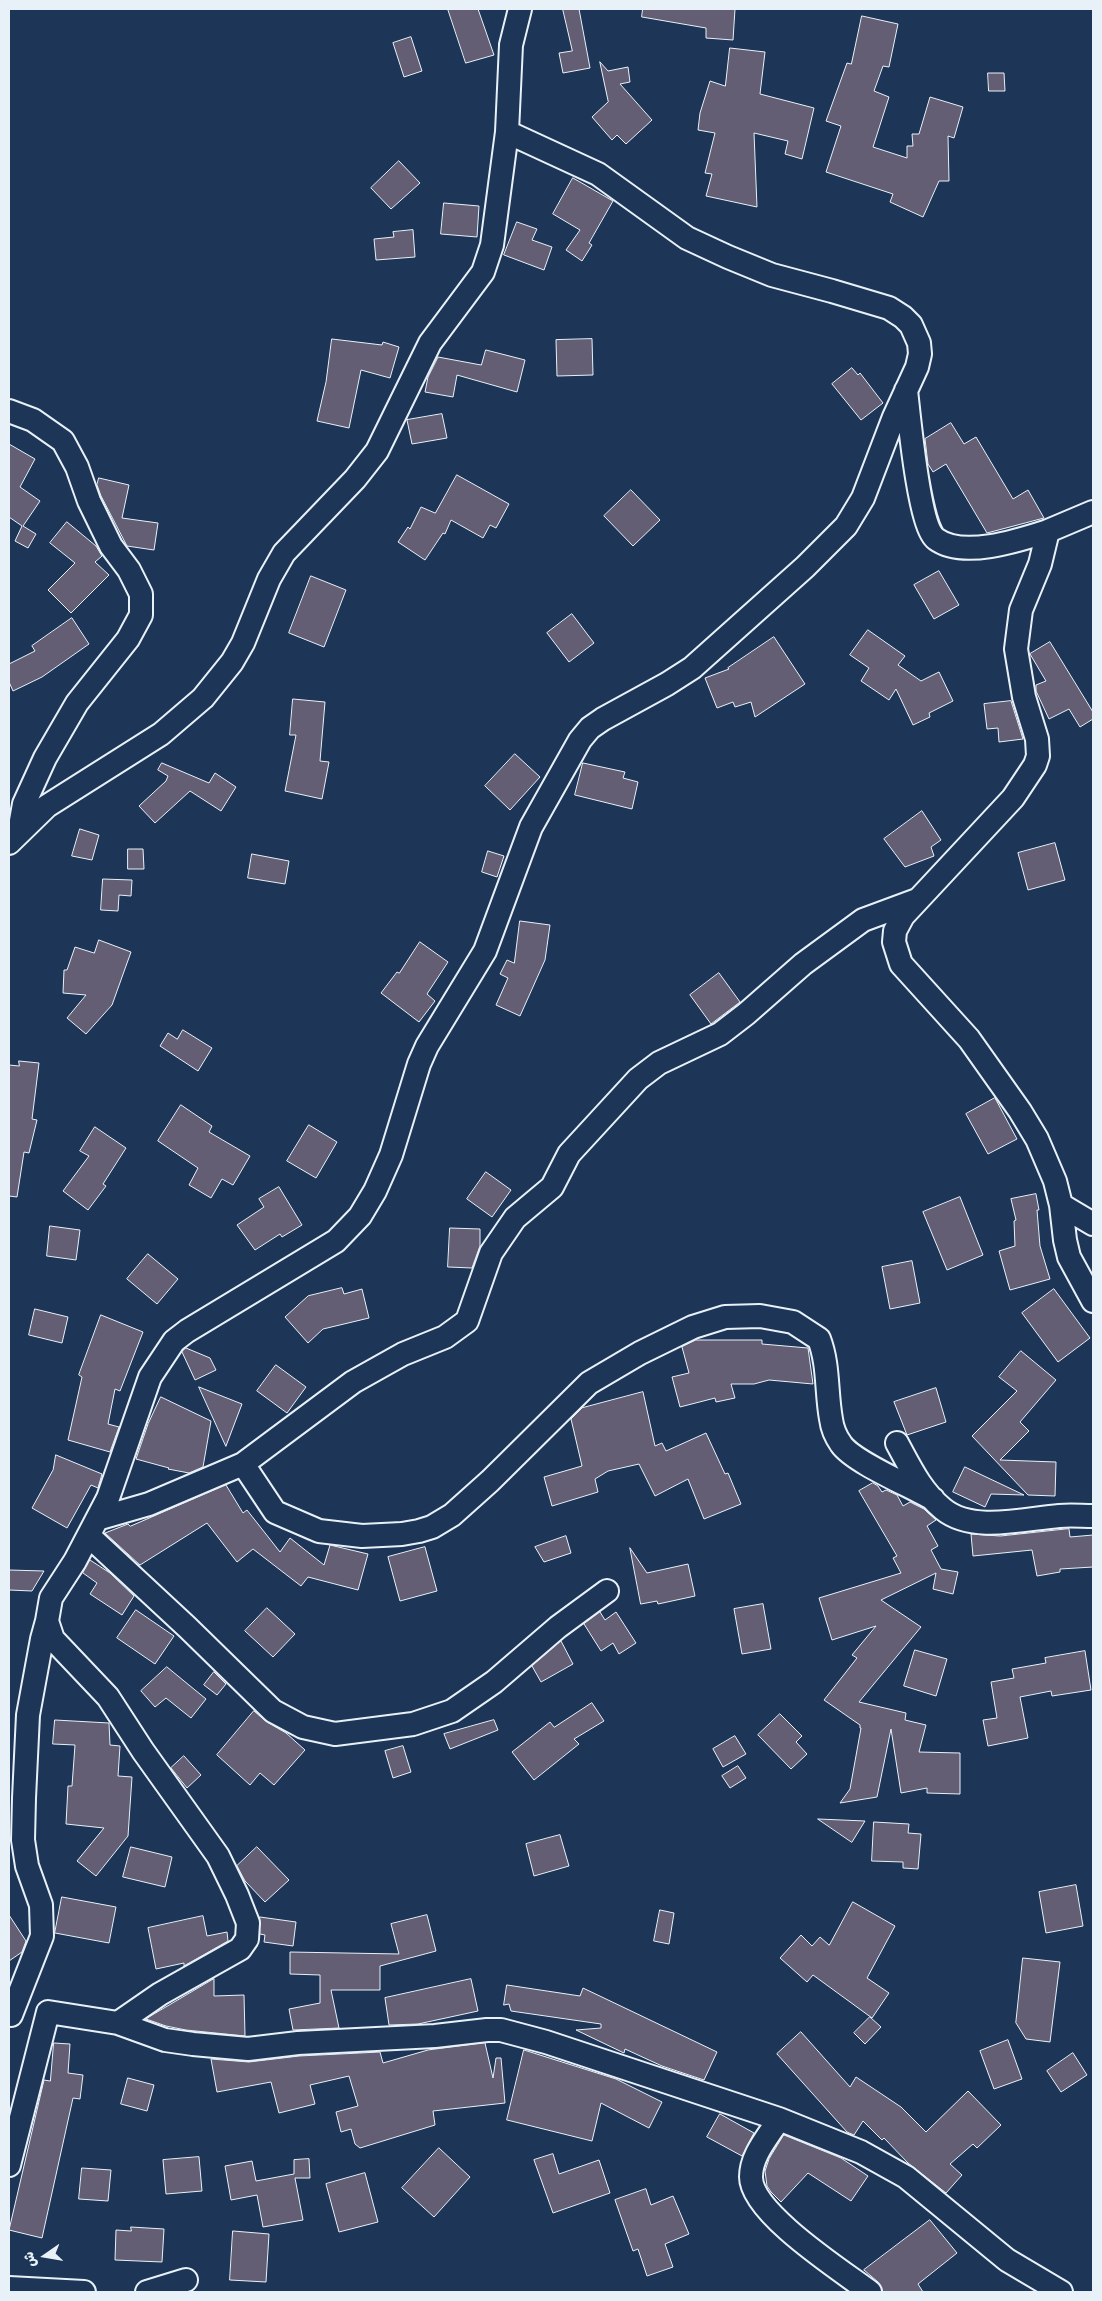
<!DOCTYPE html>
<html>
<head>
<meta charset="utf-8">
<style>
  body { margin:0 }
  #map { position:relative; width:1102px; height:2301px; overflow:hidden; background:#1d3557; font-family:"Balsamiq Sans","Playpen Sans Arabic",sans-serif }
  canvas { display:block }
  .frame { position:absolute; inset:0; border:10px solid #e8f1f8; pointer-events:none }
  .north { position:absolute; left:20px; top:2231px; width:50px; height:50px; -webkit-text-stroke:4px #1d3557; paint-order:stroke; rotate:257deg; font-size:14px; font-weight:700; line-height:20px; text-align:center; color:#e8f1f8 }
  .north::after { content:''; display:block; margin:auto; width:18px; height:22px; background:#e8f1f8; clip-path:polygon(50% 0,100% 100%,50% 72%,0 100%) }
</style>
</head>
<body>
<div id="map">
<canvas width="1102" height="2301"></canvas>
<div class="frame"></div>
<div class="north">ش</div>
</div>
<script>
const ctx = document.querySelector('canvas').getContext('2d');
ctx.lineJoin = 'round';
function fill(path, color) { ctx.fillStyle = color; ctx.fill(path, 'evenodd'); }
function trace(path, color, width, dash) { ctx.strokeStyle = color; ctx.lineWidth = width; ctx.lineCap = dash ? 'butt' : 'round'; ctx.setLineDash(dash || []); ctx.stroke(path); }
const building = new Path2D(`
  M448 9H478L494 55 466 63Z
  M563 9H579L590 68 563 73 559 53 572 51Z
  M643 9H735L733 40 706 38V28L642 17Z
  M862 16 898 24 889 67 883 66 874 91 889 97 873 147 907 158V146H913L912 134H919L930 97 963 107 954 138 948 136 949 181H939L923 217 890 202 893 194 826 172 841 126 826 121 847 63 851 64Z
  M411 37 422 71 404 77 393 43Z
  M730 48 765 52 760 94 814 108 802 159 785 154 788 141 754 133 757 207 706 196 712 174 705 173 715 133 698 130 700 113 710 81 725 86Z
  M600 62 608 71 628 67 630 82 620 84 652 120 626 144 617 135 612 140 592 117 608 102Z
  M988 73H1004L1005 91H989Z
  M399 161 420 183 391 209 371 188Z
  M573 178 613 201 589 243 592 245 582 261 566 250 580 230 553 214Z
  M444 203 479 206 477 237 441 234Z
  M517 222 537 229 532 240 552 247 544 270 504 255Z
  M413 230 415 257 376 260 374 239 394 237 393 232Z
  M332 339 382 345 383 342 399 347 390 378 361 370 349 428 317 421 326 382Z
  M592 339 593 375 557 376 556 340Z
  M486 350 525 360 517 392 457 375 453 397 425 392 428 377 438 357 481 365Z
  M852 368 858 375 860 373 883 403 861 420 832 384Z
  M442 414 447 438 412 444 407 420Z
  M951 423 964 444 976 437 1013 499 1028 490 1044 518 987 533 946 464 933 472 928 464 925 439Z
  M9 444 35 459 20 487 40 501 23 526 36 534 28 548 15 541 22 526 9 517Z
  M457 475 509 504 496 528 490 525 483 538 451 520 445 534 443 533 425 560 398 542 408 527 410 529 421 507 435 513Z
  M99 478 129 485 122 518 158 523 154 550 127 546 101 496 97 485Z
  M631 490 660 520 633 546 604 516Z
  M67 522 96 546 102 556 95 562 109 575 71 613 48 590 75 563 50 543Z
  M939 571 959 605 934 619 914 585Z
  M311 576 346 590 324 647 289 633Z
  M572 614 594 643 569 662 547 633Z
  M72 618 89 644 42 677 13 691 9 682V664L35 651 32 646Z
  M868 630 905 656 898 665 921 681 939 672 953 701 929 713 930 717 913 725 896 689 889 700 861 681 869 668 850 655Z
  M774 637 805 684 755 717 751 702 735 707 733 702 717 708 705 678 729 669 728 668Z
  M1050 642 1093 712V719L1080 727 1069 709 1049 719 1036 691V685L1046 681 1030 654Z
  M293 699 325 702 320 761 329 762 322 799 285 791 296 735H290Z
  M1011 701 1023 739 999 742 998 728 987 729 984 704Z
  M515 754 540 777 510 810 485 786Z
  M162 763 209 783 215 773 236 787 221 811 190 791 155 823 139 806 166 781 168 776 158 770Z
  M583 763 625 772 623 778 638 782 632 809 575 795Z
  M922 811 941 840 931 847 934 856 905 867 884 839Z
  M80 829 99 835 92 860 72 856Z
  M1055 843 1065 880 1028 890 1018 853Z
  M128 849H143L144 869H128Z
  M488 851 504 856 497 877 482 872Z
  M252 854 289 861 285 884 248 878Z
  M103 879 132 880 131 896 119 895 118 911 101 910Z
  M520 921 550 925 545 960 520 1016 496 1005 508 978 500 974 507 960 514 963Z
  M99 940 131 952 112 1005 86 1034 67 1018 86 995 63 993 64 970H67L75 947 94 953Z
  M420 942 448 962 427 994 435 1001 419 1022 381 993 397 972 399 973Z
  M719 973 740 1002 711 1024 690 995Z
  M183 1030 212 1048 198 1071 160 1046 168 1033 177 1039Z
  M19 1061 39 1063 32 1119 37 1120 29 1153 24 1152 17 1197 9 1196V1065L19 1066Z
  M995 1098 1017 1139 988 1154 966 1114Z
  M181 1105 212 1126 209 1132 250 1156 233 1185 222 1179 211 1198 189 1185 198 1168 158 1141Z
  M309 1125 337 1142 316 1178 287 1161Z
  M95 1127 126 1148 103 1184 106 1186 88 1210 63 1191 89 1156 80 1151Z
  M486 1172 511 1190 492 1217 467 1199Z
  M279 1187 302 1225 282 1237 280 1234 255 1250 237 1225 264 1207 259 1199Z
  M1036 1194 1039 1210H1037L1040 1246 1050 1279 1010 1290 999 1251 1015 1246 1014 1221 1016 1220 1011 1199Z
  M960 1197 983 1255 947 1270 923 1212Z
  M50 1226 80 1230 76 1260 47 1256Z
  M450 1228 480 1229V1246L472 1268 448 1267Z
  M148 1254 178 1279 157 1304 127 1279Z
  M912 1261 920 1303 890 1309 882 1267Z
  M342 1288 344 1294 362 1289 369 1318 323 1329 308 1343 285 1317 308 1296Z
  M1054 1289 1090 1338 1058 1362 1022 1313Z
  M35 1309 68 1317 62 1343 29 1335Z
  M101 1315 143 1332 120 1391 115 1389 108 1424 119 1427 110 1452 68 1440 82 1377 79 1375Z
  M696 1340H762V1344L808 1348 813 1384 769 1380 754 1384H731L735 1398 716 1402 715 1398 680 1407 672 1377 689 1373 682 1347Z
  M186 1348 210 1358 216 1370 195 1380 182 1352Z
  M1021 1351 1056 1380 1020 1422 1029 1431 1000 1460 1056 1462 1055 1496 1028 1495 972 1436 1017 1391 999 1377Z
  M276 1365 306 1387 287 1413 257 1391Z
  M199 1387 242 1404 226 1446Z
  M936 1388 946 1422 907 1435 894 1402Z
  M643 1392 655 1446 662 1443 666 1451 706 1433 725 1474 728 1473 741 1504 704 1519 688 1479 655 1496 639 1464 608 1471 595 1479 598 1492 552 1506 544 1477 582 1466 571 1419 582 1408Z
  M161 1397 211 1421 203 1467 189 1473 168 1469 169 1468 136 1459 148 1424Z
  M56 1455 102 1474 98 1488 91 1485 67 1528 32 1508 53 1470Z
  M965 1467 1024 1495 991 1494 985 1507 953 1492Z
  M873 1483 878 1486 882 1492 886 1490 897 1495 903 1506 910 1502 924 1509 936 1520 927 1526 938 1546 931 1550 941 1569 958 1572 953 1594 933 1589 936 1573 881 1600 921 1627 859 1702 906 1713 905 1720 926 1725 919 1752 960 1753V1794L927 1793V1788L901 1793 891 1729 877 1797 840 1803 850 1789 861 1728H860V1725L824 1700 857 1658 852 1655 876 1626 832 1640 819 1598 901 1573 893 1558 897 1556 859 1491Z
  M226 1485 243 1513 247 1510 280 1552 290 1538 324 1565 330 1545 368 1554 358 1590 308 1577 301 1586 253 1549 237 1562 207 1523 140 1565 105 1533 128 1524 130 1526Z
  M1069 1529 1070 1537 1093 1535V1567L1060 1569V1572L1037 1576 1032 1550 973 1556 971 1534 1000 1536Z
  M566 1536 571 1553 544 1562 535 1547Z
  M425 1547 437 1591 400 1601 388 1557Z
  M630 1548 647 1573 688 1564 695 1596 658 1604 657 1601 641 1604Z
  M90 1560 110 1573 134 1596 122 1615 90 1594 97 1583 83 1573Z
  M9 1570 44 1571 32 1591 9 1590Z
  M763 1604 771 1649 742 1654 734 1609Z
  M267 1608 295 1634 273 1657 245 1631Z
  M136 1610 174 1636 155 1664 117 1638Z
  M600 1612 605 1620 616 1612 636 1643 619 1654 613 1643 601 1651 584 1624Z
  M561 1641 573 1664 541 1682 532 1666Z
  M915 1650 947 1659 936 1696 904 1686Z
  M1085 1651 1091 1690 1052 1696 1051 1691 1020 1697 1028 1738 988 1746 983 1720 997 1718 991 1682 1014 1678 1012 1669 1046 1663 1045 1658Z
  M167 1667 206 1699 191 1718 166 1698 155 1707 141 1691Z
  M214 1672 226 1684 217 1695 204 1685Z
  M592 1703 604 1721 574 1739 579 1744 534 1780 512 1752 550 1722 554 1727Z
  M254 1711 267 1722 286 1733 305 1750 274 1785 260 1773 250 1785 217 1755Z
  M780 1714 802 1736 796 1742 807 1754 791 1769 758 1735Z
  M55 1720 109 1723 110 1745 120 1746 118 1776 132 1777 128 1836 96 1876 77 1861 104 1828 66 1824 68 1786H72L75 1745 53 1744Z
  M494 1720 498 1730 450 1749 444 1734Z
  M735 1736 746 1754 723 1767 713 1749Z
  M403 1746 411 1772 393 1778 385 1751Z
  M184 1756 201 1775 187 1788 171 1768Z
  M738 1766 746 1778 730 1788 722 1776Z
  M818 1819 865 1821 852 1842Z
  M874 1822 909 1824 908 1833 921 1834 918 1869 903 1868V1862L872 1861Z
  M560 1835 569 1866 534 1876 526 1844Z
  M131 1847 172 1857 165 1887 123 1877Z
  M257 1847 289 1880 265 1902 245 1881 237 1866Z
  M1076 1885 1083 1926 1046 1933 1039 1892Z
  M62 1897 116 1907 109 1943 55 1933Z
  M853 1902 895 1926 867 1978 889 1993 872 2018 813 1975 807 1982 780 1958 801 1935 812 1946 820 1937 829 1945Z
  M660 1910 674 1913 669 1944 654 1941Z
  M9 1915 26 1941 22 1952 9 1961Z
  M427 1915 436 1951 380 1966V1990H331L339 2028 293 2030 289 2009 320 2003V1975L290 1974V1952L399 1954 391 1924Z
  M203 1916 207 1936 227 1932 228 1941 184 1966V1963L156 1969 148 1928Z
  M260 1917 296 1922 293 1946 264 1942 265 1935 260 1934Z
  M1023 1958 1060 1962 1050 2042 1026 2039 1016 2023Z
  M214 1979V1996L244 1995 245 2036 186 2030 166 2026 146 2019Z
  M471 1979 478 2011 418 2024 389 2025 385 1998Z
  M507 1985 580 1996 583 1988 717 2052 704 2080 662 2066 625 2049 624 2053 576 2030 601 2028V2024L511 2011 509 2004 504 2005Z
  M870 2017 881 2027 865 2044 854 2033Z
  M801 2032 850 2087 856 2077 901 2107 926 2132 968 2091 1001 2125 977 2148 973 2144 950 2164 962 2175 946 2193 908 2163 884 2138 882 2140 863 2121 854 2135 847 2132 777 2054Z
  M1008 2040 1022 2079 994 2089 980 2051Z
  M54 2043 70 2044 68 2073 83 2075 80 2099 73 2098 42 2238 9 2230 44 2080 50 2081Z
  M485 2043 493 2078 496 2058H501L505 2103 433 2111 435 2125 360 2148 355 2144 351 2129 341 2132 336 2112 358 2106 349 2076 310 2085 315 2104 279 2113 271 2082 217 2092 211 2059 249 2062 299 2056 380 2052 383 2063 428 2050Z
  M524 2050 616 2079 662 2102 649 2128 601 2103 592 2141 507 2120Z
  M1073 2053 1087 2075 1061 2092 1047 2071Z
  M128 2078 154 2085 147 2111 121 2104Z
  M720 2114 754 2133 742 2156 707 2137Z
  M784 2135 841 2158 868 2176 851 2201 808 2173 781 2202 771 2192 767 2186 765 2171 769 2159Z
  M439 2148 470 2177 434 2217 402 2188Z
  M553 2154 559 2174 599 2160 610 2193 553 2213 534 2160Z
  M199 2157 202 2191 166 2194 163 2160Z
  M309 2159 310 2178H295L303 2220 263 2227 257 2195 231 2200 225 2166 252 2161 256 2181 294 2174V2160Z
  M82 2168 111 2170 108 2201 79 2199Z
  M365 2173 378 2222 339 2232 326 2184Z
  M646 2189 651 2205 673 2196 689 2234 665 2244 673 2267 647 2276 638 2249 633 2251 615 2200Z
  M930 2220 957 2253 918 2284 923 2292H883L878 2282 864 2270Z
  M131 2227 164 2229 162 2262 115 2260 116 2230 131 2231Z
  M233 2231 269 2234 266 2282 230 2280Z`);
const minor = new Path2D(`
  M906 390C909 416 919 527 936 539 963 559 1020 540 1048 531L1040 564 1021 610 1016 649 1024 697 1037 739 1038 756 1035 765 1013 798 903 916 895 931 894 942 901 964 969 1039 1020 1111 1037 1139 1055 1181 1061 1205 1065 1240 1069 1257 1093 1301
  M9 411 33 420 63 441 77 467 89 501 111 546 129 570 141 594V615L128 639 77 703 45 758 24 804 19 832
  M1048 531 1093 512
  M9 843 47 806 161 734 203 698 232 662 243 643 269 579 284 553 355 479 377 451 430 343 483 272 492 245 507 132 511 45 520 9
  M917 900 863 920 803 964 746 1014 720 1034 659 1063 638 1079 569 1154 552 1187 515 1218 491 1253 467 1321 445 1337 403 1354 353 1382 243 1464 275 1512 319 1531 362 1536 402 1534 419 1531 432 1527 452 1515 490 1481 589 1383 640 1353 693 1327 725 1317 760 1316 793 1322 819 1339C829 1365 826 1392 831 1419 832 1427 836 1437 841 1444 853 1462 911 1486 933 1499
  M1061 1205 1093 1224
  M897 1443C910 1467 921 1491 943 1509 972 1533 1024 1519 1059 1516 1070 1515 1082 1516 1093 1516
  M97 1519 149 1504 243 1464
  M89 1536 187 1627 273 1711 303 1727 335 1734 413 1724 452 1711 494 1682 558 1627 607 1591
  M11 2015 42 1936 41 1905 27 1866 23 1840 24 1798 28 1715 42 1639 47 1621
  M118 2023 160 1994 240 1949 247 1939 248 1923 237 1895 218 1856 143 1751 108 1697 53 1639 47 1621 51 1598 75 1561 108 1498 150 1377 174 1341 187 1331 336 1241 360 1216 375 1191 391 1155 419 1064 427 1046 485 951 531 827 580 740 590 728 603 719 667 684 692 668 805 567 846 526 863 498 894 417 917 367 920 354 919 343 911 325 903 317 889 308 832 291 772 275 728 257 687 238 598 174 507 132
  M779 2119C768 2137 751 2155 751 2177 751 2213 842 2271 870 2292
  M9 2165 48 2012 118 2023 165 2040 193 2044 248 2049 298 2043 435 2036 487 2030H501L546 2042 779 2119 861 2152 906 2177 1007 2260 1061 2292
  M9 2288 84 2292
  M147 2292 186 2280`);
fill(building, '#635e74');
trace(building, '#e8f1f8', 1);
trace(minor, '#e8f1f8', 26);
trace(minor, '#1d3557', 22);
</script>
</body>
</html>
